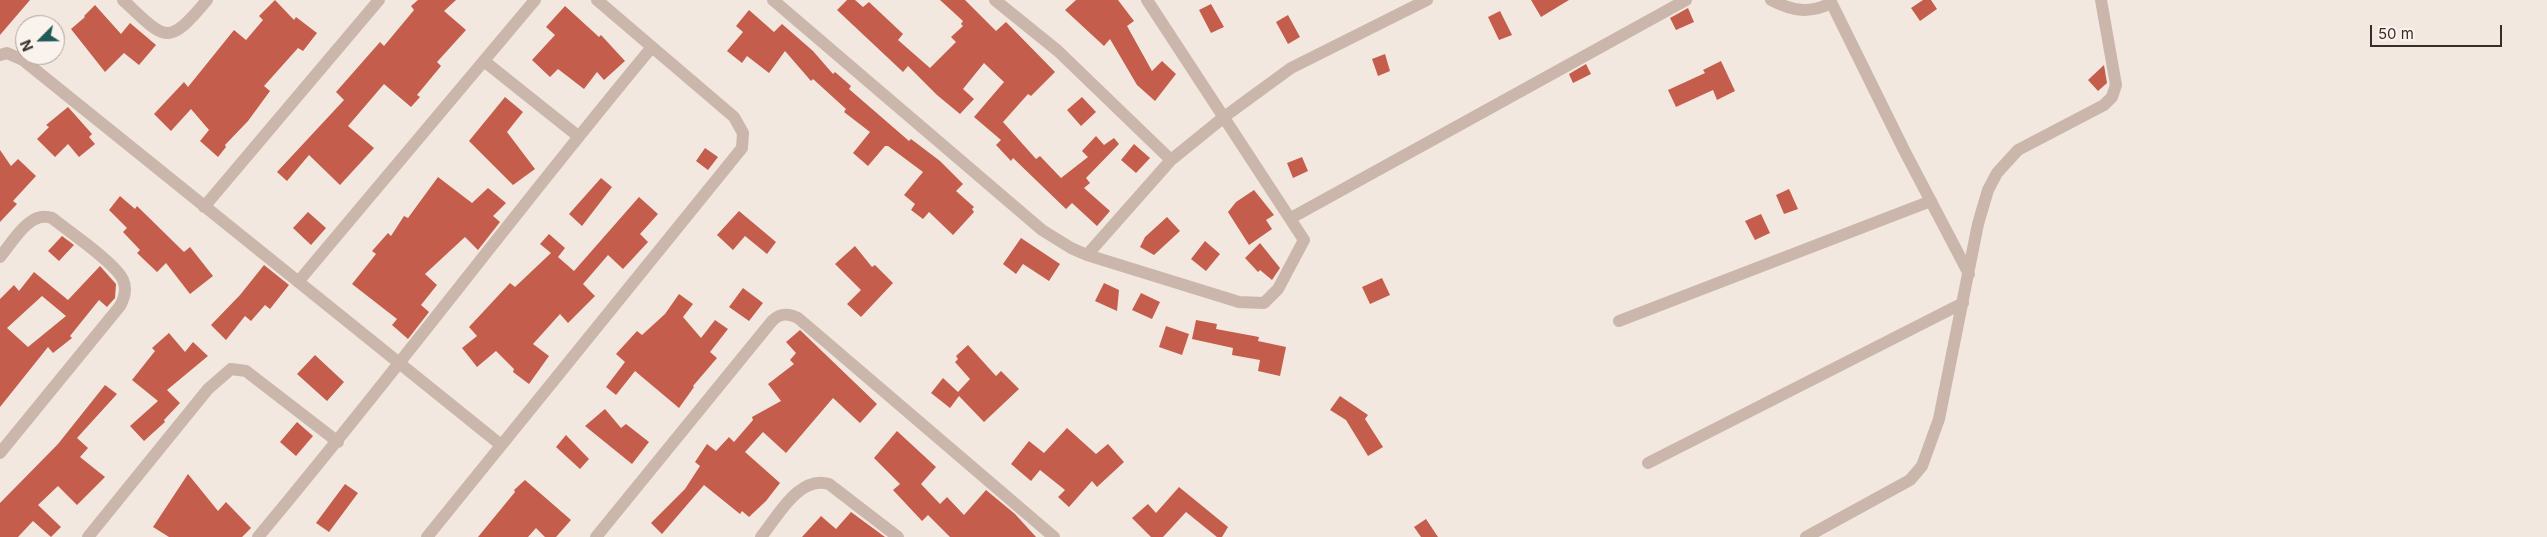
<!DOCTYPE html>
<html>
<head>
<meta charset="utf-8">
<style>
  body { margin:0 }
  #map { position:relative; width:2547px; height:537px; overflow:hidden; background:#f3e8df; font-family:Inter,sans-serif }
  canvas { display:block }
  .north { position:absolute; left:15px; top:15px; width:50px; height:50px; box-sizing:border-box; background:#faf2ec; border:1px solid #ada39e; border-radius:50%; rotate:247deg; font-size:14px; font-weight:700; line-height:20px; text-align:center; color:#392d2a }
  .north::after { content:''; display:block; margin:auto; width:18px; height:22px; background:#205a58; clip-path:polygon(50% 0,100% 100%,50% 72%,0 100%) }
  .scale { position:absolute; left:2370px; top:25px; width:132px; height:22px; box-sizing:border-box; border:2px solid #392d2a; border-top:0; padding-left:6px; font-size:15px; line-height:18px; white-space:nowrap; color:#392d2a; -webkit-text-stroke:4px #faf2ec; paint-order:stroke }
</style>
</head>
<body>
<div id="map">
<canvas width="2547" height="537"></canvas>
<div class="north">N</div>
<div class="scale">50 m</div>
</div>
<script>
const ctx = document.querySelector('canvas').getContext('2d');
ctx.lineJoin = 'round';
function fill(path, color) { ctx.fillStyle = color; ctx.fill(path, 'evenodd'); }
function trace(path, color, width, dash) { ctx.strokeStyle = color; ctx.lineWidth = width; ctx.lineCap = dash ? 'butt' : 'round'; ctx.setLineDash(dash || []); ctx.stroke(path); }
const building = new Path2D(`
  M0 0H30L0 35Z
  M275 0 294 20 296 17 317 33 303 51 298 48 264 86 270 91 248 121 225 145 226 147 218 157 200 141 209 130 191 109 171 131 154 114 184 82 188 87 234 30 246 40 263 20 259 16Z
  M418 0H456L444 11 466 30 437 62 441 66 417 95 420 97 411 107 384 84 348 126 374 148 340 185 309 155 287 181 277 172 344 100 336 92 380 42 384 46 414 10 411 6Z
  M847 0H855L863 7 869 2 903 34 898 40 930 68 956 42 951 37 963 26 961 24 963 21 940 0H965L996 31 1006 22 1055 72 1031 96 1028 94 1003 122 1036 159 1040 156 1061 178 1088 157 1082 151 1096 136 1104 145 1114 138 1119 144 1086 178 1090 183 1084 188 1110 211 1097 226 1072 203 1066 209 1013 158 1011 161 996 145 1001 140 974 117 1004 82 984 63 963 89 974 99 960 114 937 95 908 66 903 72 837 10Z
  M1076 0H1118L1134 21 1127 26 1152 71 1162 61 1176 74 1155 101 1137 85 1110 39 1104 46 1065 10Z
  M1531 0H1569L1541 17Z
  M1923 0H1931L1937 9 1920 21 1911 8Z
  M1211 4 1224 27 1211 33 1199 10Z
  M95 5 121 34 130 23 156 45 139 65 124 53 105 72 71 29 85 17 84 16Z
  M565 6 599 37 601 35 625 61 604 80 597 72 584 89 558 69 550 77 532 60 555 35 546 27Z
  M1688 8 1694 22 1676 30 1670 18Z
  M749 10 774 32 782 24 813 51 833 74 835 72 851 86 849 89 909 141 911 139 940 161 963 184 956 191 974 207 972 209 974 212 953 235 929 212 923 219 911 210 915 204 904 195 923 172 888 146H885L868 166 853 153 870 132 844 112 846 109 813 79 811 81 785 51 769 73 747 56 742 63 727 51 743 32 736 26Z
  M1500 11 1512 35 1499 40 1488 17Z
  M1288 15 1300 37 1288 44 1276 22Z
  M1385 54 1390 71 1378 76 1372 59Z
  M1721 61 1735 91 1717 100 1713 90 1676 107 1668 90 1705 73 1703 70Z
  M1586 64 1591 74 1573 83 1569 74Z
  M2104 65 2107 83 2098 91 2088 80Z
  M505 97 523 112 507 132 535 169 513 185 469 141Z
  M1082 97 1096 112 1081 126 1067 110Z
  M68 107 92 134 89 137 95 144 79 157 68 144 55 157 37 139 49 127 46 125Z
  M1134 144 1150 158 1136 173 1121 160Z
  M705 148 718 157 708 170 696 161Z
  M0 150 11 166 18 159 36 176 13 201 17 204 0 222Z
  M1302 157 1308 171 1293 178 1287 163Z
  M438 177 472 203 488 188 506 203 493 216 500 222 478 250 465 237 425 274 437 285 421 305 429 312 408 339 392 325 397 319 352 284 376 254 372 251 388 233 391 236 404 216 408 218Z
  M601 178 612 187 582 226 569 214Z
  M1789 189 1798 209 1784 214 1776 195Z
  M1254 190 1274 215 1266 220 1272 229 1249 245 1228 212 1236 202Z
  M120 196 135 209 137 206 184 252 190 247 213 276 190 294 166 263 157 272 137 253 140 250 123 232 127 228 109 210Z
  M639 197 658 214 640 234 648 242 623 269 608 255 583 284 595 296 568 323 560 314 533 344 549 356 529 384 513 372 514 369 496 351 477 367 462 348 477 336 469 327 510 283 515 287 551 253 540 244 549 234 565 248 558 257 574 271Z
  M739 211 776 242 767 254 745 236 733 250 717 235Z
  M308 212 326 228 311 245 293 228Z
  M1761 214 1770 233 1755 240 1745 221Z
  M1167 217 1180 231 1154 255 1140 247 1145 237Z
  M62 236 74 245 59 261 48 251Z
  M1021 238 1060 264 1049 281 1023 264 1016 274 1003 264Z
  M1205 241 1220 254 1206 271 1191 259Z
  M1260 243 1280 268 1272 280 1260 270 1258 272 1245 258Z
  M855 246 872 267 875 265 893 283 861 317 847 304 861 290 835 264Z
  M264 265 289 285 270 309 265 305 251 321 245 316 226 340 211 325 240 295Z
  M100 266 116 284 115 298 107 307 99 300 70 336 72 338 53 353 48 347 0 407V299L14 285 19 291 34 272 68 300ZM42 296 66 316 28 347 7 328Z
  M1382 278 1390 295 1370 304 1362 287Z
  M1104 283 1119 290 1117 311 1095 301Z
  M743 288 763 303 749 321 729 307Z
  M1141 293 1160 302 1152 319 1132 310Z
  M679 294 693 304 683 317 701 338 715 320 728 329 710 352 717 358 693 386 694 387 679 408 635 371 616 395 606 387 625 362 616 354 637 331 642 335 665 314Z
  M1196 320 1217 324 1216 329 1259 337 1258 341 1286 347 1280 376 1258 371 1260 360 1232 355 1233 348 1192 339Z
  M1166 326 1189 334 1182 355 1159 347Z
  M800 330 877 404 860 423 833 398 786 453 763 432 745 452 780 483 766 501 749 517 742 511 740 514 704 485 662 534 651 523 685 489 700 466 695 462 707 444 716 451 729 437 734 442 753 420 752 417 781 401 768 384 794 364 790 360 796 353 786 342Z
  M169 333 185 352 193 342 208 356 167 390 180 403 164 420 165 422 144 441 130 426 158 401 132 380 155 351 152 348Z
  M968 345 996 376 1001 371 1019 389 984 422 959 396 950 408 931 393 943 378 958 392 970 379 955 362 958 359 956 356Z
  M315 355 344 382 327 401 297 374Z
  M105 385 117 394 77 438 88 448 80 457 105 477 77 505 58 486 38 505 61 527 51 537 33 521 18 537H0V503L58 444Z
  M1340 396 1368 415 1365 419 1383 447 1368 456 1346 420 1330 410Z
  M605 409 621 428 626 424 649 442 632 464 585 426Z
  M297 422 313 436 296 456 280 442Z
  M1067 428 1096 454 1108 444 1124 462 1097 487 1092 481 1069 507 1058 497 1065 490 1040 470 1031 481 1011 464 1029 441 1044 453Z
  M897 431 936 467 921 484 940 504 947 497 964 515 986 490 1015 514 1036 537H950L928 515 922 521 893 490 900 484 874 458Z
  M566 435 589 459 580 469 556 447Z
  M188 474 218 511 226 502 251 528 242 537H169L153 527Z
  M525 480 571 520 556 537H545L536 528 528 537H478L515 492 514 490Z
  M345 484 358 493 329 532 316 523Z
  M1179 487 1228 527 1222 537H1217L1186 512 1163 537H1151L1132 518 1148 504 1156 513Z
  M851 512 885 537H802L821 516 836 529Z
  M1426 519 1438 537H1421L1414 527Z`);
const street = new Path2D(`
  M123 0C166 40 167 48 207 0
  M773 0 1042 230 1071 248 1087 255 1239 302 1264 303 1278 289 1304 240 1147 0
  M995 0 1058 51 1171 160 1087 255
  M1771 0C1792 11 1810 14 1831 3
  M1830 0 1904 150 1969 274
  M0 55 7 53 23 60 501 445
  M484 61 578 136
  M1171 160 1224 117 1291 68 1427 0
  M204 207 379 0
  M1291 218 1686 0
  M0 257C13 242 29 210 52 218 67 230 117 264 123 280 127 289 125 297 120 306L0 453
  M298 282 535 0
  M1619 321 1931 201
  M1648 463 1963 303
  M88 537 208 389 231 369 246 371 338 442
  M258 537C393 376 518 208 652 47
  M427 537 742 148 743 133 734 117 597 0
  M596 537 772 321C780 313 788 313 798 318L1054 537
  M761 537C778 516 799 475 829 484L898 537
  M1806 537 1910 480 1922 466 1939 419 1978 224 1988 190 1997 173 2018 150 2104 105 2112 97 2116 85 2101 0`);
fill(building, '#c45d4b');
trace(street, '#cbb6ab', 12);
</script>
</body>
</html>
